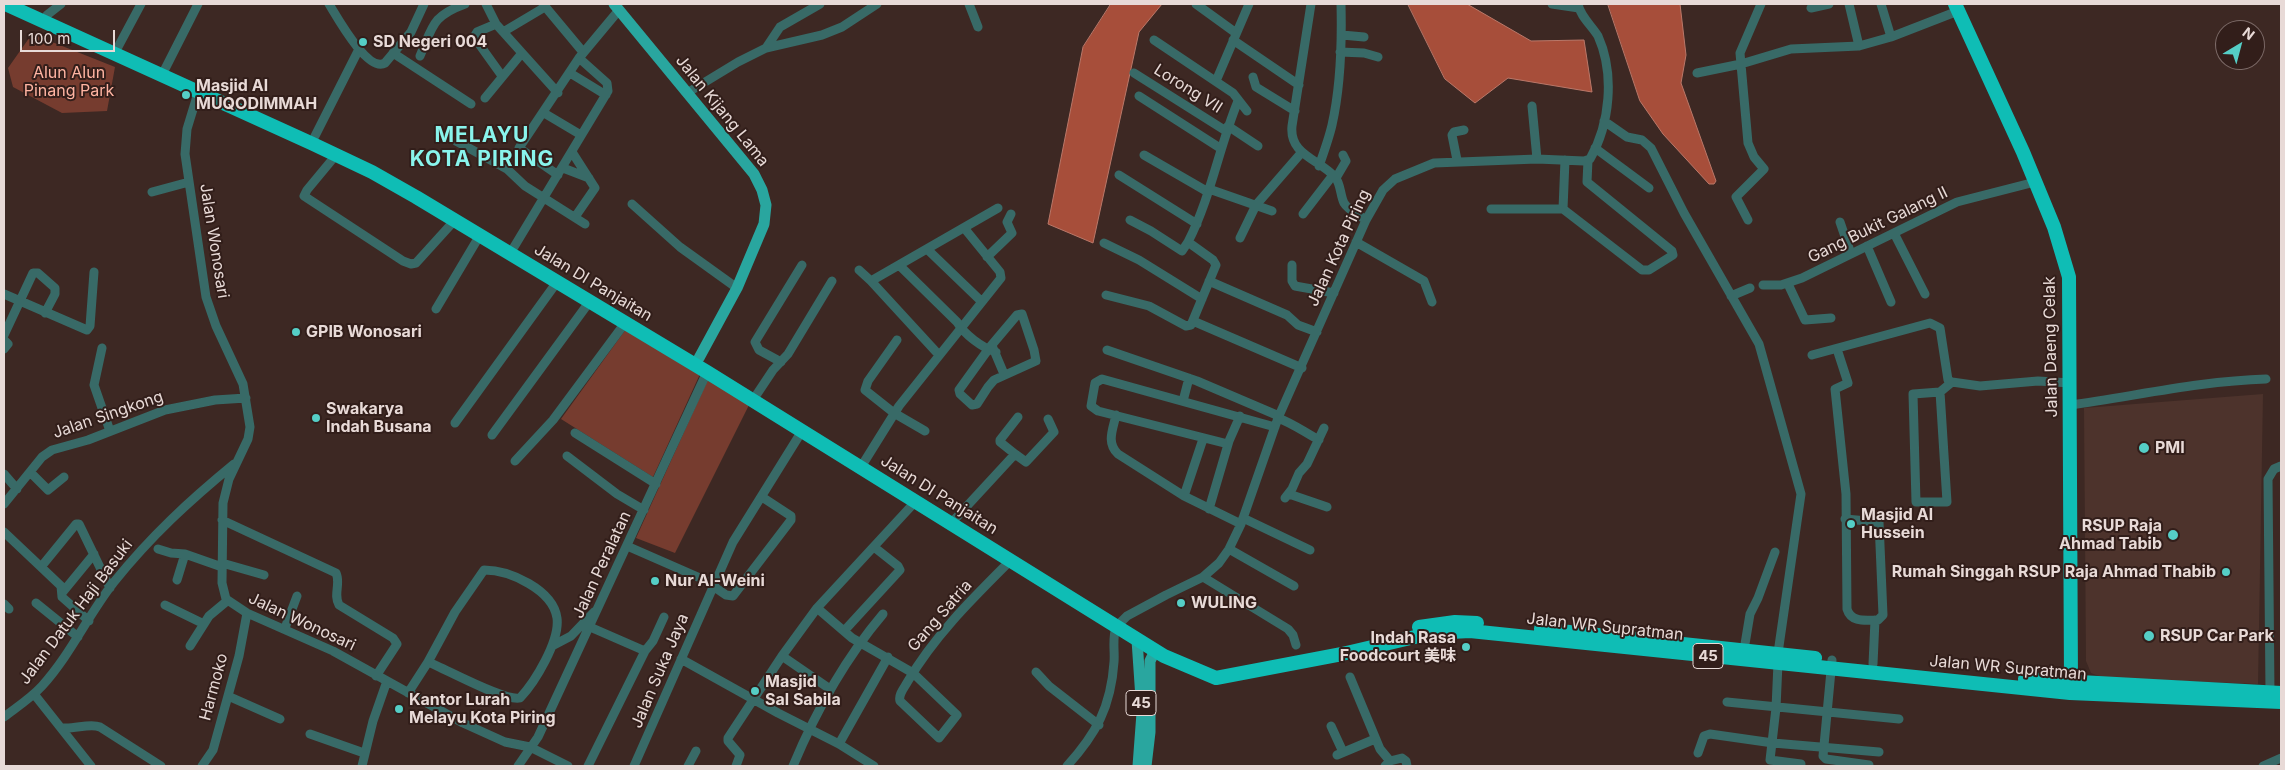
<!DOCTYPE html>
<html>
<head>
<meta charset="utf-8">
<style>
  body { margin:0 }
  #map { position:relative; width:2285px; height:770px; overflow:hidden; background:#3d2823; font-family:Inter,sans-serif }
  canvas { display:block }
  .frame { position:absolute; inset:0; border:5px solid #e8dad7; pointer-events:none }
  .north { position:absolute; left:2215px; top:20px; width:50px; height:50px; box-sizing:border-box; background:#321e1a; border:1px solid #7b6966; border-radius:50%; rotate:37deg; font-size:14px; font-weight:700; line-height:20px; text-align:center; color:#e8dad7 }
  .north::after { content:''; display:block; margin:auto; width:18px; height:22px; background:#55cec6; clip-path:polygon(50% 0,100% 100%,50% 72%,0 100%) }
  .scale { position:absolute; left:20px; top:30px; width:95px; height:22px; box-sizing:border-box; border:2px solid #e8dad7; border-top:0; padding-left:6px; font-size:15px; line-height:18px; white-space:nowrap; color:#e8dad7; -webkit-text-stroke:4px #321e1a; paint-order:stroke }
</style>
</head>
<body>
<div id="map">
<canvas width="2285" height="770"></canvas>
<div class="frame"></div>
<div class="north">N</div>
<div class="scale">100 m</div>
</div>
<script>
const ctx = document.querySelector('canvas').getContext('2d');
ctx.lineJoin = 'round';
function fill(path, color) { ctx.fillStyle = color; ctx.fill(path, 'evenodd'); }
function trace(path, color, width, dash) { ctx.strokeStyle = color; ctx.lineWidth = width; ctx.lineCap = dash ? 'butt' : 'round'; ctx.setLineDash(dash || []); ctx.stroke(path); }
function write(font, color, halo, rows, align = 'center') {
  ctx.font = font + ' Inter,"Noto Sans SC",sans-serif'; ctx.lineWidth = 4; ctx.setLineDash([]); ctx.textBaseline = 'middle'; ctx.strokeStyle = halo; ctx.fillStyle = color; for (const [text, x, y, turn = 0] of rows) {
    ctx.save(); ctx.translate(x, y); ctx.rotate((+turn || 0) * Math.PI / 180); ctx.textAlign = isNaN(turn) ? turn : align; if (halo) ctx.strokeText(text, 0, 0); ctx.fillText(text, 0, 0); ctx.restore();
  }
}
const built = new Path2D(`
  M2263 394 2258 684 2104 678 2091 673 2086 661 2084 408Z`);
const green = new Path2D(`
  M32 34 115 67 107 111 62 113 13 87 8 68Z
  M626 329 700 374 653 477 561 419Z
  M708 379 750 403 675 553 636 538Z`);
const water = new Path2D(`
  M1111 4H1162L1139 32 1093 243 1048 224 1083 47Z
  M1408 4H1467L1531 41 1584 40 1592 92 1508 78 1475 103 1445 79Z
  M1608 4H1680L1686 55 1681 83 1716 181 1714 184H1709L1663 134 1640 101Z`);
const minor = new Path2D(`
  M329 4C337 17 368 73 385 63L411 32 424 4
  M486 4 496 24 558 93
  M543 4 583 52
  M969 4 978 27
  M1196 4 1236 33
  M1311 4 1292 126C1289 155 1319 159 1335 177 1341 184 1340 195 1344 203 1348 210 1359 215 1366 220
  M1552 4 1579 8
  M1849 4 1859 46
  M1881 4 1891 37
  M1811 8 1829 4
  M47 15 61 4
  M496 24 477 32 474 37 502 76
  M503 32 545 7
  M1342 35 1364 37
  M1154 40 1233 93 1247 111
  M1233 40 1299 85
  M118 47 141 4
  M766 48 780 27 820 4
  M1340 52 1364 53 1378 57
  M393 53 471 104
  M420 56C433 26 432 16 465 4
  M165 69 198 4
  M570 73 606 95
  M1134 73 1226 131
  M1697 73 1741 64 1791 49 1859 46 1891 37 1958 11
  M1253 77 1256 87 1295 111
  M1216 81 1249 4
  M198 93 187 129 185 154 206 297 216 326 243 384 250 427 248 439 229 479 223 503 222 583 226 599 247 613 333 651 463 723 505 742 530 747 568 766
  M687 93 738 62 766 48 822 35 842 27 877 4
  M1139 96 1220 148
  M485 98 522 53
  M1532 106 1537 159
  M544 113 581 135
  M1604 121 1627 137 1642 140 1651 148 1684 213 1759 344 1801 494 1778 653
  M1228 126 1258 146
  M315 136 359 49
  M456 141 507 169 525 186 585 224
  M1595 148 1649 188
  M572 152 595 188 575 217
  M336 155 307 190 304 196 403 261 411 264 416 263 455 220
  M1144 155 1208 192
  M1457 160 1452 135 1454 132 1464 130
  M1319 166C1324 152 1329 138 1332 125 1341 85 1342 44 1341 4
  M563 168 589 178
  M558 175 519 148 579 58 619 10
  M1119 175 1197 224
  M1336 178 1346 161 1343 155
  M1209 189 1272 211
  M152 192 189 182
  M632 204 680 247 737 288
  M1491 209H1563L1565 160
  M1563 209 1642 270H1649L1673 255 1672 251 1587 182 1588 160
  M1303 214 1333 175
  M1130 220 1151 231 1182 251 1188 242
  M1748 220 1736 197 1764 169 1754 157 1748 143 1740 53 1761 4
  M1840 222 1851 254
  M1894 233 1925 294
  M1240 238 1256 205 1302 152
  M1356 242 1424 281 1432 302
  M1104 243 1139 260 1202 299
  M1867 246 1891 302
  M514 247 608 91 607 83 579 58
  M928 250 981 301
  M987 257 1012 233 1007 222 1011 214
  M1292 265V281L1295 286 1334 293
  M900 266 957 322C964 334 982 348 996 352
  M859 270 871 281
  M1209 281 1287 315 1298 325 1317 332
  M1788 284 1805 320 1831 318
  M1763 285H1781L1802 278 1957 202 2035 182
  M4 294 87 330 90 326 94 272
  M1106 295 1149 306 1186 326 1191 325 1216 265 1213 260 1188 242C1211 197 1219 147 1238 101
  M1731 296 1750 288
  M436 309 480 235
  M1022 314 1034 350 1036 361 994 380 988 387 977 404 972 405 960 394 959 390 990 347 1017 315Z
  M1193 321 1302 368
  M4 335 33 273H38L55 288V294L45 313
  M4 340 8 344 4 349
  M897 340 868 381 865 390 894 413 925 431
  M102 348 94 385 110 431
  M993 348 1004 374
  M1837 349 1848 383 1835 389 1846 494 1847 609C1851 623 1866 620 1878 620L1883 615 1879 522 1845 519
  M1107 350 1197 381 1279 416
  M939 355 871 281 998 208
  M1812 355 1930 323 1940 328 1948 380 1952 382 1980 386 2038 381 2071 383
  M781 362 759 350 755 342 802 265
  M1940 392 1947 502H1916L1913 394 1940 392 1952 382
  M757 394 773 370 788 354 832 281
  M1183 401 1189 378
  M2070 405C2136 396 2200 381 2266 379
  M1116 415C1113 429 1106 443 1118 454L1184 496 1241 524
  M1278 418C1294 424 1304 432 1319 440
  M455 423 557 282
  M575 433 656 484
  M492 435 590 301
  M1228 444 1098 411 1091 406 1095 383 1102 379 1275 427
  M1015 454 1000 442V440L1018 417
  M567 456 617 494 644 510
  M515 461 553 420 625 323
  M861 467 899 406 1001 278 1000 272 965 229
  M30 472 48 490 64 477
  M4 474 17 489
  M1289 494 1327 507
  M1184 496 1203 439
  M1285 498 1292 489 1299 473 1307 464 1324 428
  M4 504 42 457 52 450 88 440 165 410 215 400 246 398
  M1209 509 1229 441 1240 416
  M1243 518 1310 550
  M955 519 1015 454 1026 462 1054 432 1048 419
  M222 520 336 573C341 583 333 595 339 605L393 638 397 644 376 676
  M4 532 41 567 76 524H79L110 588
  M627 546 707 581
  M158 549 171 553 185 554 222 567
  M1229 549 1294 586
  M222 563 264 575
  M41 567 61 586 62 597 89 621
  M1203 577 1288 629 1293 635 1296 645
  M177 580 185 554
  M713 586 726 595 733 596 791 520V516L762 497
  M62 593 94 554
  M36 603 78 637
  M4 604 9 609
  M165 605 204 624
  M817 608 852 638 913 673 957 715 939 738 900 701C898 694 905 687 908 681 935 635 973 598 1010 561
  M1121 622 1127 616 1166 595 1203 577 1219 563 1229 549 1241 524 1278 418 1366 220 1383 190 1395 179 1434 163 1537 159 1584 161 1590 159C1610 124 1615 74 1598 36 1592 26 1580 16 1578 4
  M285 628 297 596
  M844 631 900 570 898 566 874 547
  M190 646 209 616 227 601
  M552 646 571 636 594 612
  M1744 650 1750 614 1758 598 1775 552
  M645 651 653 641 664 617
  M782 656 830 689
  M681 659 778 713 839 744 874 766
  M1832 660 1823 756 1826 759 1869 765
  M1778 663 1776 708 1770 760 1801 764
  M1873 664 1875 620
  M1036 672 1049 686 1099 725
  M1350 677 1380 749 1390 761
  M2270 692 2268 479 2274 469 2281 466
  M408 693 428 662C446 669 505 702 520 698 535 682 560 641 557 618 553 590 510 570 484 570L455 612 428 662
  M34 694 91 766
  M228 696 280 719
  M1727 702 1899 719
  M4 717C17 707 31 698 42 686 71 654 88 615 114 582 151 536 189 501 234 464
  M1331 726 1343 752
  M63 728C76 729 90 723 100 727L161 766
  M310 734 364 753
  M839 744 888 657
  M1698 753 1704 736 1710 734 1773 743 1879 752
  M1337 755 1375 739
  M202 766 213 750 239 656 247 613
  M362 766 373 721 387 681
  M518 766 538 737 707 372
  M588 766 645 651 590 627
  M634 766 733 542 802 431
  M688 766 696 751
  M736 766 740 755 728 741V738L782 656 817 608 915 502
  M793 766C816 711 844 660 883 614
  M1067 766C1096 734 1111 707 1114 662 1115 652 1112 638 1116 628
  M1385 766 1390 761 1402 758 1406 761 1407 766
  M2263 766 2281 758`);
const major = new Path2D(`
  M614 4 754 174 762 190 766 205 764 224 737 288 699 358
  M1137 640 1142 713 1138 766
  M1146 766 1150 732V661L1155 651`);
const highway = new Path2D(`
  M5 4 313 144 372 172 416 197 707 372 1164 656 1216 678 1342 654 1432 633 1470 631 2070 693 2281 702
  M1955 4 2023 152 2054 227 2069 277 2071 682
  M1419 627 1455 622 1477 623
  M1541 629 1815 658
  M2025 679 2281 693`);
const markers = [
  [363,42,5,"#55cec6"],
  [186,95,5,"#55cec6"],
  [296,332,5,"#55cec6"],
  [316,418,5,"#55cec6"],
  [2144,448,6,"#55cec6"],
  [1851,524,5,"#55cec6"],
  [2173,535,6,"#55cec6"],
  [2226,572,5,"#55cec6"],
  [655,581,5,"#55cec6"],
  [1181,603,5,"#55cec6"],
  [2149,636,6,"#55cec6"],
  [1466,647,5,"#55cec6"],
  [755,691,5,"#55cec6"],
  [399,709,5,"#55cec6"]
];
const shields = [
  [1708,656,30],
  [1141,703,30]
];
const shieldNames = [
  ["45",1708,656],
  ["45",1141,703]
];
const poiNames = [
  ["SD Negeri 004",373,42],
  ["Masjid Al",196,86],
  ["MUQODIMMAH",196,104],
  ["GPIB Wonosari",306,332],
  ["Swakarya",326,409],
  ["Indah Busana",326,427],
  ["PMI",2155,448],
  ["Masjid Al",1861,515],
  ["Hussein",1861,533],
  ["RSUP Raja",2162,526,"right"],
  ["Ahmad Tabib",2162,544,"right"],
  ["Rumah Singgah RSUP Raja Ahmad Thabib",2216,572,"right"],
  ["Nur Al-Weini",665,581],
  ["WULING",1191,603],
  ["RSUP Car Park",2160,636],
  ["Indah Rasa",1456,638,"right"],
  ["Foodcourt 美味",1456,656,"right"],
  ["Masjid",765,682],
  ["Sal Sabila",765,700],
  ["Kantor Lurah",409,700],
  ["Melayu Kota Piring",409,718]
];
const parkNames = [
  ["Alun Alun",69,73],
  ["Pinang Park",69,91]
];
const streetNames = [
  ["Lorong VII",1188,89,32],
  ["Jalan Kijang Lama",722,111,51],
  ["Gang Bukit Galang II",1878,225,-26],
  ["Jalan Wonosari",214,241,81],
  ["Jalan Kota Piring",1339,248,-65],
  ["Jalan DI Panjaitan",593,283,31],
  ["Jalan Daeng Celak",2051,347,-91],
  ["Jalan Singkong",108,415,-19],
  ["Jalan DI Panjaitan",939,495,32],
  ["Jalan Peralatan",602,565,-65],
  ["Jalan Datuk Haji Basuki",76,612,-53],
  ["Gang Satria",940,616,-49],
  ["Jalan Wonosari",302,622,25],
  ["Jalan WR Supratman",1605,627,6],
  ["Jalan WR Supratman",2008,668,5],
  ["Jalan Suka Jaya",660,671,-67],
  ["Harmoko",214,687,-75]
];
const districtNames = [
  ["MELAYU",482,136],
  ["KOTA PIRING",482,160]
];
fill(built, '#4d332c');
fill(green, '#763c2f');
fill(water, '#a74e3a');
trace(water, '#ba7869', 1);
trace(minor, '#386a67', 9);
trace(major, '#29a69f', 11);
trace(highway, '#0fbdb5', 14);
for (const [x, y, r, color] of markers) { const dot = new Path2D(); dot.arc(x, y, r, 0, 2 * Math.PI); ctx.fillStyle = color; ctx.fill(dot); trace(dot, '#321e1a', 2); }
for (const [x, y, w] of shields) { const box = new Path2D(); box.roundRect(x - w / 2, y - 12.5, w, 25, 4); ctx.fillStyle = '#321e1a'; ctx.fill(box); trace(box, '#e8dad7', 1); }
write('bold 15px', '#e8dad7', null, shieldNames);
write('bold 16px', '#e8dad7', '#321e1a', poiNames, 'left');
write('16px', '#ffb4a2', '#321e1a', parkNames);
write('16px', '#e8dad7', '#321e1a', streetNames);
ctx.letterSpacing = '1px';
write('bold 21px', '#89f4ec', '#321e1a', districtNames);
ctx.letterSpacing = '0px';
</script>
</body>
</html>
